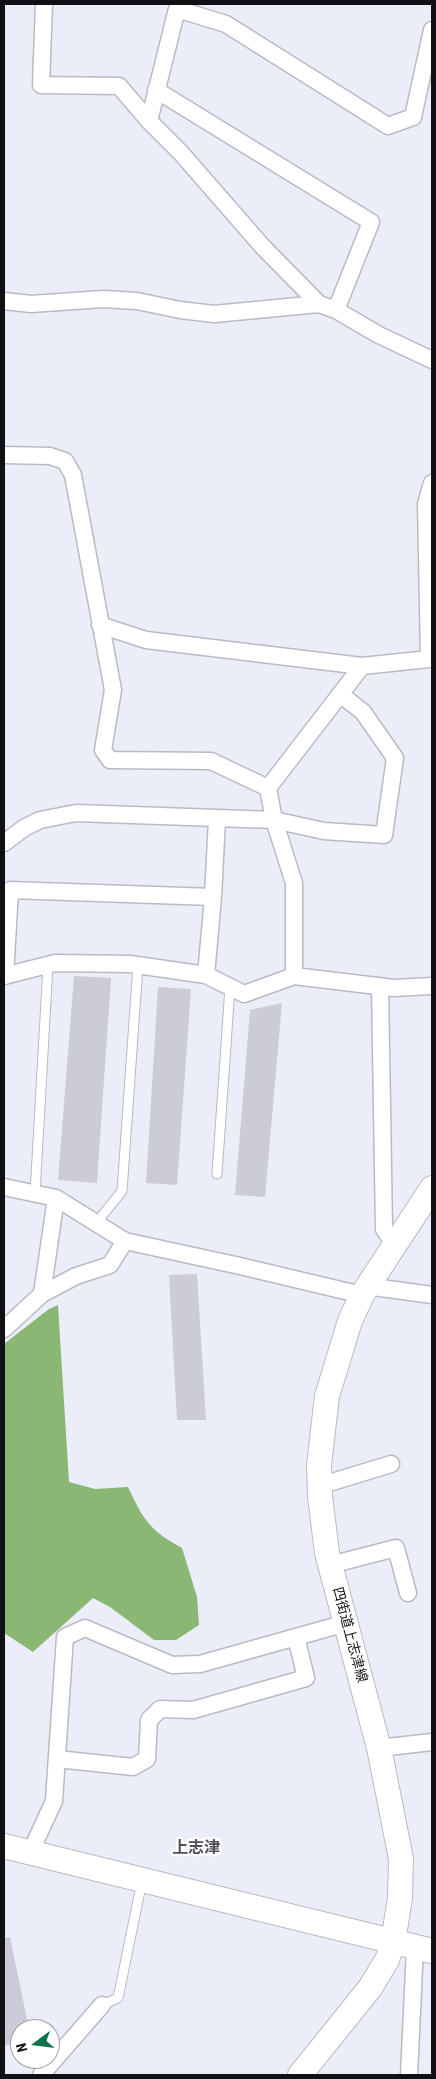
<!DOCTYPE html>
<html>
<head>
<meta charset="utf-8">
<style>
  body { margin:0 }
  #map { position:relative; width:436px; height:2079px; overflow:hidden; background:#ebedf8; font-family:"Roboto Condensed",sans-serif }
  canvas { display:block }
  .frame { position:absolute; inset:0; border:5px solid #101114; pointer-events:none }
  .north { position:absolute; left:10px; top:2019px; width:50px; height:50px; box-sizing:border-box; background:#fff; border:1px solid #9fa0a1; border-radius:50%; rotate:255deg; font-size:14px; font-weight:700; line-height:20px; text-align:center; color:#101114 }
  .north::after { content:''; display:block; margin:auto; width:18px; height:22px; background:#0d734a; clip-path:polygon(50% 0,100% 100%,50% 72%,0 100%) }
</style>
</head>
<body>
<div id="map">
<canvas width="436" height="2079"></canvas>
<div class="frame"></div>
<div class="north">N</div>
</div>
<script>
const ctx = document.querySelector('canvas').getContext('2d');
ctx.lineJoin = 'round';
function fill(path, color) { ctx.fillStyle = color; ctx.fill(path, 'evenodd'); }
function trace(path, color, width, dash) { ctx.strokeStyle = color; ctx.lineWidth = width; ctx.lineCap = dash ? 'butt' : 'round'; ctx.setLineDash(dash || []); ctx.stroke(path); }
function write(font, color, halo, rows, align = 'center') {
  ctx.font = font + ' "Roboto Condensed","Noto Sans JP",sans-serif'; ctx.lineWidth = 5; ctx.setLineDash([]); ctx.textBaseline = 'middle'; ctx.strokeStyle = halo; ctx.fillStyle = color; for (const [text, x, y, turn = 0] of rows) {
    ctx.save(); ctx.translate(x, y); ctx.rotate((+turn || 0) * Math.PI / 180); ctx.textAlign = isNaN(turn) ? turn : align; if (halo) ctx.strokeText(text, 0, 0); ctx.fillText(text, 0, 0); ctx.restore();
  }
}
const forest = new Path2D(`
  M58 1305 69 1482 95 1489 128 1487C143 1519 150 1531 182 1548L197 1597 199 1625 176 1640H154L110 1607 93 1598 33 1652 4 1633V1344L49 1309Z`);
const building = new Path2D(`
  M74 976 111 978 97 1183 58 1180Z
  M158 987 191 989 177 1185 146 1183Z
  M282 1003 265 1197 235 1195 250 1010Z
  M197 1274 206 1420H177L169 1275Z
  M10 1937 29 2029H20V2042L4 2046V1938Z`);
const lane = new Path2D(`
  M217 1174 230 987
  M35 1194 48 965
  M97 1222 122 1191 138 965
  M102 2005 118 1998 142 1881`);
const street = new Path2D(`
  M44 4 41 85 119 86 149 121 181 153 262 246 319 304 336 310 379 335 432 360
  M156 90 371 222 336 310
  M149 121 177 9 226 24 388 126 413 117 432 30
  M4 301 31 304 103 299 137 301 180 310 214 314 319 304
  M4 455 50 456 65 461 73 475 113 690 103 750 110 760 211 761 268 788 274 820 294 883V976
  M100 625 146 640 362 666 429 659 426 504 432 483
  M268 788 362 666
  M4 843 24 828 40 820 76 813 274 820 324 831 384 835 395 758 363 712 340 694
  M206 975 213 897 217 819
  M4 976 55 963 130 964 206 975 244 994 294 976 394 988 432 986
  M5 976 10 890 213 897
  M380 986 384 1229 394 1244
  M4 1187 56 1198 125 1241 240 1266 362 1295
  M366 1286 432 1295
  M42 1294 56 1198
  M4 1329 42 1294 76 1276 110 1265 125 1241
  M319 1486 391 1464
  M330 1565 396 1548 408 1593
  M379 1748 432 1742
  M57 1759 133 1767 147 1759 149 1720 160 1709 193 1710 306 1678 296 1637
  M30 1853 54 1801 65 1637 85 1628 172 1665 200 1664 346 1623
  M41 2075 102 2005
  M409 2075 415 1947`);
const secondary = new Path2D(`
  M4 1846 432 1951
  M300 2075 370 1988 387 1960 393 1942 400 1898 401 1859 379 1748 327 1553 320 1496 319 1465 327 1396 350 1321 362 1295 432 1188`);
const streetNames = [
  ["四街道上志津線",349,1635,75]
];
const quarterNames = [
  ["上志津",196,1849]
];
fill(forest, '#8bb774');
fill(building, '#cbccd7');
trace(lane, '#b9bac5', 11);
trace(street, '#b9bac5', 19);
trace(secondary, '#b9bac5', 26);
trace(lane, '#fff', 9);
trace(street, '#fff', 16);
trace(secondary, '#fff', 24);
write('14px', '#101114', '#fff', streetNames);
write('bold 16px', '#4d4e58', '#fff', quarterNames);
</script>
</body>
</html>
